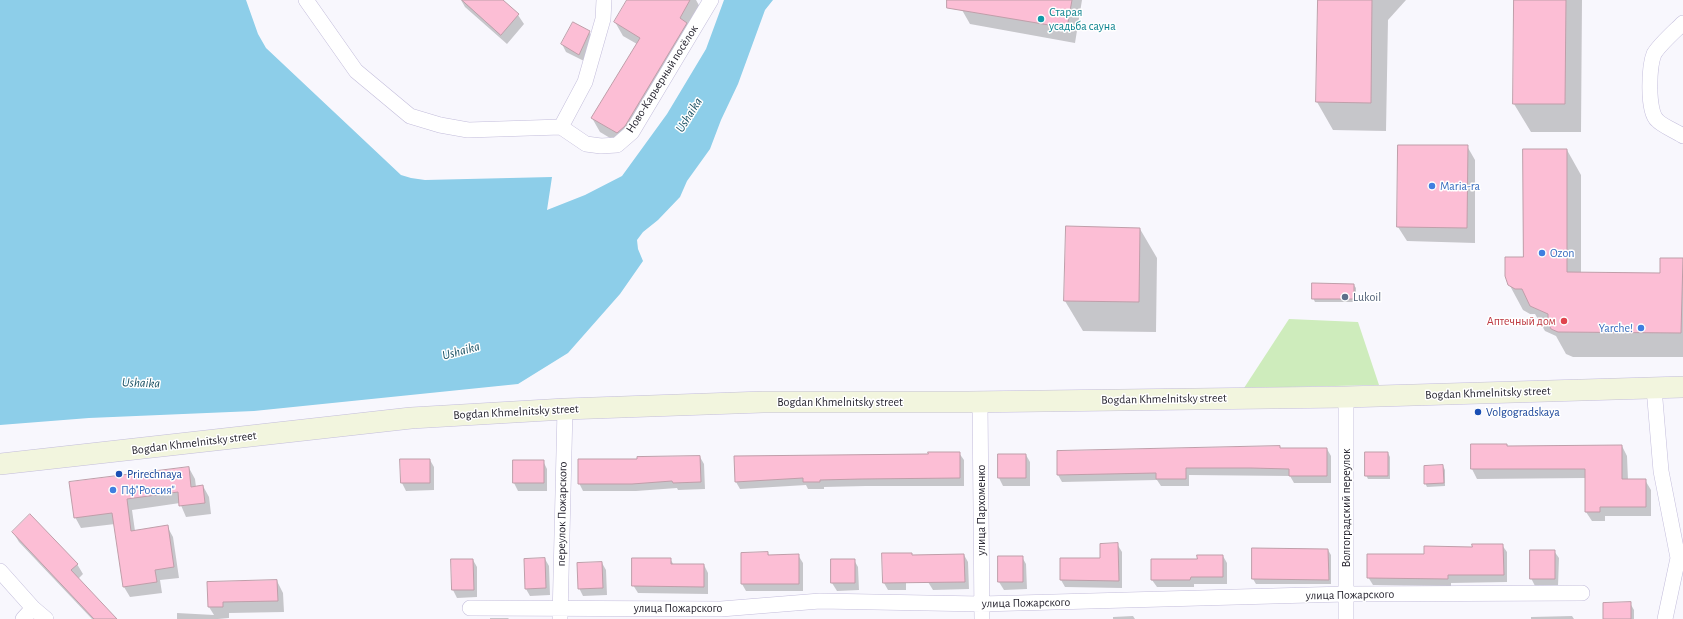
<!DOCTYPE html>
<html>
<head>
<meta charset="utf-8">
<style>
  body { margin:0 }
  canvas { display:block; background:#f8f7fd }
</style>
</head>
<body>
<canvas width="1683" height="619"></canvas>
<script>
const ctx = document.querySelector('canvas').getContext('2d');
ctx.lineJoin = 'round';
function fill(path, color) { ctx.fillStyle = color; ctx.fill(path, 'evenodd'); }
function trace(path, color, width, dash) { ctx.strokeStyle = color; ctx.lineWidth = width; ctx.lineCap = dash ? 'butt' : 'round'; ctx.setLineDash(dash || []); ctx.stroke(path); }
function write(font, color, halo, rows, align = 'center') {
  ctx.font = font + ' "Alegreya Sans",sans-serif'; ctx.lineWidth = 3; ctx.setLineDash([]); ctx.textBaseline = 'middle'; ctx.strokeStyle = halo; ctx.fillStyle = color; for (const [text, x, y, turn = 0] of rows) {
    ctx.save(); ctx.translate(x, y); ctx.rotate((+turn || 0) * Math.PI / 180); ctx.textAlign = isNaN(turn) ? turn : align; if (halo) ctx.strokeText(text, 0, 0); ctx.fillText(text, 0, 0); ctx.restore();
  }
}
const green = new Path2D(`
  M1289 319 1358 322 1379 385 1244 388Z`);
const water = new Path2D(`
  M0 0H246L258 34 266 48 401 175 411 178 425 180 552 177 547 210 585 195 622 176 667 114 706 49 724 0H773L765 10 738 84 721 120 710 149 687 181 680 197 658 220 643 232 637 240 638 249 643 261 620 294 568 353 518 384 254 411 89 418 0 425Z`);
const shadow = new Path2D(`
  M461 0H502L518 15 524 24 507 44 465 7Z
  M628 0H696L701 9 625 147 600 132 592 118 637 44 623 36 615 22Z
  M964 0H1082L1075 43 970 24 962 10Z
  M1319 0H1406L1388 20 1386 131 1333 130 1317 102Z
  M1515 0H1582L1581 132H1531L1514 104Z
  M589 32 594 40 584 61 566 52 562 44Z
  M1467 146 1475 160V243L1407 241 1398 227Z
  M1567 150 1581 175V273L1661 274V259H1683V357H1573L1566 354 1556 336 1545 331 1535 314H1530L1523 310 1509 284 1524 258Z
  M1067 227 1140 229 1157 258 1156 332 1083 331 1065 301Z
  M1354 285 1356 288V302H1315L1313 298Z
  M1507 445 1508 447 1622 446 1627 456 1628 480H1645L1651 490V516H1605V521H1592L1586 512V478L1477 479 1472 469Z
  M1327 449 1331 456V483H1294L1290 476 1189 475V486H1161L1157 480 1062 482 1058 475Z
  M959 453 964 460V486H866L824 487V489H808L806 485 740 489 736 482 825 457Z
  M1388 453 1390 457V479H1368L1366 475Z
  M999 455H1026L1030 462V486H1003L999 478Z
  M700 457 704 464 705 489 678 490 677 488 636 491H583L579 483 638 460Z
  M401 460H430L434 467V490L406 491 402 483Z
  M514 461H543L547 469V491H518L514 483Z
  M1443 466 1445 470V486L1427 487 1425 483Z
  M189 468 195 479 196 487 203 486 209 497 211 514 186 517 180 503 132 510 135 531 167 526 173 537 179 578 160 580 162 593 130 597 124 587 115 524 81 528 75 517Z
  M13 532 77 564 83 574 78 579 115 619H92L19 542Z
  M1117 544 1122 552V588L1065 587 1061 580 1101 559Z
  M1502 545 1507 552V582L1451 583V586L1373 585 1368 577 1425 555Z
  M1328 550 1331 555V584H1256L1253 579Z
  M1554 551 1559 558 1558 586H1535L1531 578Z
  M768 553 769 556 798 555 803 563V591H746L742 584Z
  M964 555 968 562 969 589 933 590 928 582Z
  M1223 556 1227 563V584H1194V587H1157L1152 580 1198 560Z
  M999 557H1022L1026 564 1027 589 1004 590 999 582Z
  M545 559 549 566 550 595 530 596 526 589Z
  M670 559 674 565H704L708 573V594L638 593 633 585Z
  M452 560H473L477 567V597L457 598 453 590Z
  M832 560H854L858 567 859 590 837 591 832 583Z
  M906 562V590H888L884 583Z
  M602 563 606 570 607 595 583 596 579 588Z
  M277 581 283 593 284 612 229 613V618L218 619H177V613L214 615 209 607Z
  M1630 603 1634 610V619H1604Z
  M1133 616 1135 619H1113V617Z
  M1572 616 1574 619H1531V617Z
  M490 618H508L509 619H490Z`);
const building = new Path2D(`
  M462 0H503L519 14 501 35Z
  M627 0H690L680 18 687 23 625 126 617 133 591 118 640 38 614 22Z
  M947 0H1072L1067 28 947 8Z
  M1318 0H1372L1371 103 1316 102Z
  M1514 0H1566L1565 104H1513Z
  M573 22 590 31 579 55 561 44Z
  M1398 145H1468L1467 228 1397 227Z
  M1523 149H1567V272L1660 273V258H1683L1681 333 1558 332 1551 329 1548 322V314L1530 306 1522 289H1515L1508 285 1505 276V257H1523Z
  M1066 226 1140 228 1139 302 1064 301Z
  M1312 283 1354 284V299H1312Z
  M1471 444H1507V446L1622 445V479H1646V507H1600V512H1585V469H1471Z
  M1280 446V448H1327V476H1289V469L1251 468H1186V479H1156V473L1057 475V451Z
  M928 452H960V478L861 479 820 480V482H803V478L735 482 734 456 928 454Z
  M1365 452H1388V476H1365Z
  M998 454H1026V478H998Z
  M700 456 701 482 673 483 672 481 632 484H578V459H637V457Z
  M400 459H430V483H401Z
  M513 460H544V483H513Z
  M1443 465 1444 483 1424 484V466Z
  M189 467 191 487 203 485 205 503 179 506 178 492 127 499 131 531 168 525 174 567 155 570 157 582 123 587 112 513 74 518 69 482Z
  M30 514 78 564 71 570 117 619H94L12 532Z
  M1118 543 1119 581 1060 580V558H1100V544Z
  M1472 544H1503L1504 575H1448V579L1367 578V554H1424V546L1472 547Z
  M1252 548 1328 549 1329 580 1252 579Z
  M1530 550H1555V579H1530Z
  M768 552V555L799 554V584H741V553Z
  M882 553H912V555L964 554 965 582 883 583Z
  M1197 555H1223V577H1191L1190 580H1151V559H1197Z
  M998 556H1023V582H998Z
  M545 558 546 588 525 589 524 559Z
  M632 558H671V564H704V587L632 586Z
  M451 559H473L474 590H452Z
  M831 559H855V583H831Z
  M602 562 603 588 578 589 577 563Z
  M277 580 278 601 223 602V607H208L207 582Z
  M1631 602V619H1603V603Z`);
const street = new Path2D(`
  M306 0 356 71 410 116 440 125 468 130 561 127 585 82 603 19 604 0
  M1683 23C1675 31 1659 45 1654 54 1649 66 1647 111 1657 120 1662 126 1676 131 1683 136
  M561 127 586 144 601 146 617 145 632 132 711 0
  M1654 388 1661 471 1678 558 1665 619
  M980 402 982 619
  M0 571 33 608 46 619
  M470 608 721 609 820 601 981 604 1346 594 1582 593
  M23 619 33 608
  M560 619 565 409
  M1346 619V397`);
const secondary = new Path2D(`
  M0 464 411 418 565 409 763 402H968L1346 397 1683 387`);
const markers = [
  [1041,19,4,"#0f9aa8"],
  [1432,186,4,"#3f7fe0"],
  [1542,253,4,"#3f7fe0"],
  [1345,297,4,"#5c6f8a"],
  [1564,321,4,"#e0444e"],
  [1641,328,4,"#3f7fe0"],
  [1478,412,4,"#1a4fb4"],
  [119,474,4,"#1a4fb4"],
  [113,490,4,"#3f7fe0"]
];
const cultureNames = [
  ["Старая",1049,12],
  ["усадьба сауна",1049,26]
];
const streetNames = [
  ["Ново-Карьерный посёлок",662,79,-58],
  ["Bogdan Khmelnitsky street",1488,393,-2],
  ["Bogdan Khmelnitsky street",1164,399,-1],
  ["Bogdan Khmelnitsky street",840,402],
  ["Bogdan Khmelnitsky street",516,412,-3],
  ["Bogdan Khmelnitsky street",194,443,-7],
  ["Волгоградский переулок",1346,508,-90],
  ["улица Пархоменко",981,510,-90],
  ["переулок Пожарского",562,514,-89],
  ["улица Пожарского",1350,595,-1],
  ["улица Пожарского",1026,603,-1],
  ["улица Пожарского",678,608]
];
const shopNames = [
  ["Maria-ra",1440,186],
  ["Ozon",1550,253],
  ["Yarche!",1633,328,"right"],
  ["Пф\"Россия\"",121,490]
];
const serviceNames = [
  ["Lukoil",1353,297]
];
const healthNames = [
  ["Аптечный дом",1556,321]
];
const transitNames = [
  ["Volgogradskaya",1486,412],
  ["Prirechnaya",127,474]
];
const waterNames = [
  ["Ushaika",689,115,-58],
  ["Ushaika",461,351,-15],
  ["Ushaika",141,383,2]
];
fill(green, '#ceecbc');
fill(water, '#8dcee9');
fill(shadow, '#0003');
fill(building, '#fcbed5');
trace(building, '#bf9ea9', 1);
trace(street, '#c3bddb', 16);
trace(secondary, '#c3bddb', 22);
trace(street, '#fff', 15);
trace(secondary, '#f2f5de', 21);
for (const [x, y, r, color] of markers) { const dot = new Path2D(); dot.arc(x, y, r, 0, 2 * Math.PI); ctx.fillStyle = color; ctx.fill(dot); trace(dot, '#fff', 1.5); }
write('12px', '#0d838f', '#fff', cultureNames, 'left');
write('12px', '#272530', '#fff', streetNames);
write('12px', '#366cbe', '#fff', shopNames, 'left');
write('12px', '#4e5e75', '#fff', serviceNames, 'left');
write('12px', '#be3a42', '#fff', healthNames, 'right');
write('12px', '#164399', '#fff', transitNames, 'left');
write('italic 13px', '#1b5164', '#fff', waterNames);
</script>
</body>
</html>
